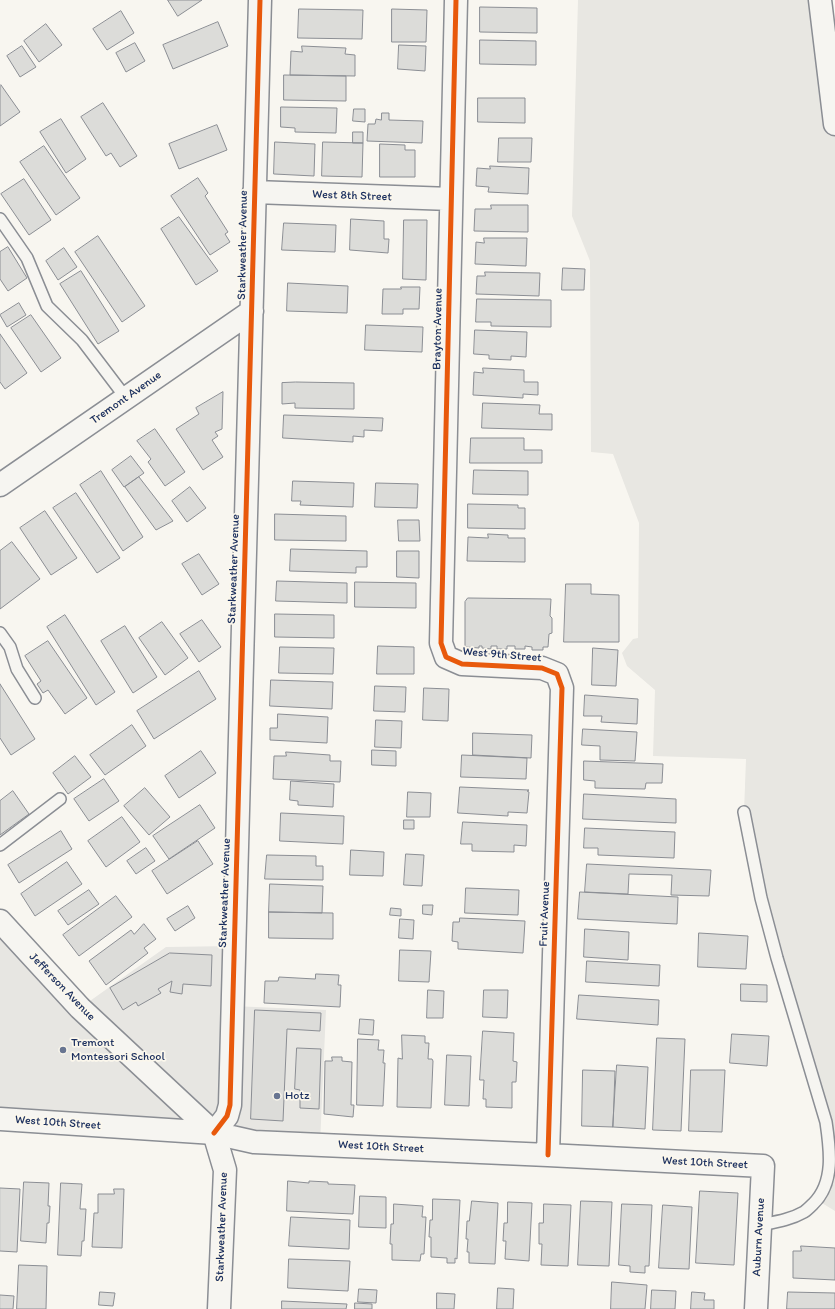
<!DOCTYPE html>
<html>
<head>
<meta charset="utf-8">
<style>
  body { margin:0 }
  canvas { display:block; background:#f8f6f0 }
</style>
</head>
<body>
<canvas width="835" height="1309"></canvas>
<script>
const ctx = document.querySelector('canvas').getContext('2d');
ctx.lineJoin = 'round';
function fill(path, color) { ctx.fillStyle = color; ctx.fill(path, 'evenodd'); }
function trace(path, color, width, dash) { ctx.strokeStyle = color; ctx.lineWidth = width; ctx.lineCap = dash ? 'butt' : 'round'; ctx.setLineDash(dash || []); ctx.stroke(path); }
function write(font, color, halo, rows, align = 'center') {
  ctx.font = font + ' Itim,sans-serif'; ctx.lineWidth = 3.5; ctx.setLineDash([]); ctx.textBaseline = 'middle'; ctx.strokeStyle = halo; ctx.fillStyle = color; for (const [text, x, y, turn = 0] of rows) {
    ctx.save(); ctx.translate(x, y); ctx.rotate((+turn || 0) * Math.PI / 180); ctx.textAlign = isNaN(turn) ? turn : align; if (halo) ctx.strokeText(text, 0, 0); ctx.fillText(text, 0, 0); ctx.restore();
  }
}
const built = new Path2D(`
  M0 921 80 1008 166 947 234 946 232 1006 326 1010 320 1144 0 1119Z`);
const green = new Path2D(`
  M578 0H825L835 90V1211L817 1200 829 1146 744 812 746 759 653 756 655 690 627 666 622 653 633 639 638 638 639 523 613 454 591 452 590 261 572 216Z`);
const building = new Path2D(`
  M168 0H202L178 16Z
  M480 7 537 8V33L480 32Z
  M299 9 363 10 362 39 298 38Z
  M392 9 427 10 426 42H392Z
  M121 11 134 33 107 50 93 29Z
  M218 22 228 46 173 69 163 45Z
  M46 24 62 45 39 62 24 41Z
  M480 40 536 41V65L480 64Z
  M135 43 145 61 126 72 116 53Z
  M399 45 426 46 425 71 398 69Z
  M22 46 36 67 20 77 7 56Z
  M302 46 346 48 345 54 355 55V76L290 75 291 51 302 52Z
  M284 75 346 76V101L284 100Z
  M1 85 20 112 0 126V86Z
  M478 98H525V123L478 122Z
  M103 103 137 156 120 167 111 153 106 156 81 117Z
  M281 107 337 108 336 133 295 132V128L281 127Z
  M354 109H365V122L353 121Z
  M382 113H389V120L423 121 422 143 367 141 368 124H375L376 119 381 120Z
  M61 119 86 159 66 173 40 132Z
  M217 125 227 150 179 169 169 144Z
  M353 132H363V143H353Z
  M499 138H532L531 162H498Z
  M275 142 315 144 314 176 274 174Z
  M323 142 363 143 362 177 322 176Z
  M380 144 405 145V150H415V177H380Z
  M44 146 80 198 56 215 20 162Z
  M490 166 529 168 528 194 488 192 489 187 476 186 477 168 490 169Z
  M198 178 208 193 205 196 228 232 225 234 230 242 210 255 171 196Z
  M24 179 51 220 29 235 1 194Z
  M491 205H528V232L474 231 475 209H491Z
  M179 217 218 271 196 285 161 229Z
  M351 219 384 221V239H389L388 253 350 250Z
  M404 220H427L426 280 403 279Z
  M284 223 336 225 335 252 282 250Z
  M98 236 145 306 122 322 75 252Z
  M484 238H527L526 266 475 264 476 242 484 243Z
  M8 247 27 278 8 291 0 279V252Z
  M64 248 77 267 58 280 46 261Z
  M563 268 585 269 584 290H562Z
  M81 271 119 331 98 344 60 284Z
  M485 272 540 273 539 296 476 294 477 276H485Z
  M288 283 348 286 347 313 287 311Z
  M401 287H420L419 309H403V314H382L383 289H401Z
  M477 299 551 300V327L491 326V322H476Z
  M19 303 26 315 7 327 0 315Z
  M31 315 61 358 41 372 11 328Z
  M366 325 423 327 422 352 365 350Z
  M475 330 527 332 526 357 511 356V360L489 359V355L474 354Z
  M0 334 27 373 5 389 0 382Z
  M483 368 524 370V382H538V395L523 394V398L473 395 474 372 483 373Z
  M296 382 354 383V409L295 408V403L282 404V383Z
  M223 392 222 429 215 432 218 436 212 440 223 457 203 470 176 429 199 414 196 408Z
  M483 403 540 405 539 414H552V430L482 428Z
  M284 415 383 418 382 431 364 430V437L353 436V442L283 438Z
  M155 429 185 472 165 486 148 462 151 459 137 441Z
  M471 438H524V450H542V463H470Z
  M131 456 144 473 124 487 112 470Z
  M474 470 528 471V495L473 494Z
  M101 471 143 537 123 551 80 485Z
  M139 477 173 521 156 530 125 487Z
  M293 481 354 483 353 507 300 505 301 501H292Z
  M376 483 418 484 417 508 375 507Z
  M190 487 206 508 187 522 172 501Z
  M76 493 120 558 97 573 53 508Z
  M468 504 518 505V508H525V529L468 528Z
  M45 511 77 558 51 575 20 528Z
  M275 514 346 516V541L275 540Z
  M398 520H419L420 541H399Z
  M488 534 508 535V538H525V562L467 561 468 537 488 538Z
  M12 542 40 579 0 609V551Z
  M291 549 367 551V567H356V573L290 571Z
  M397 551H419V578L397 577Z
  M199 554 219 584 202 595 182 564Z
  M277 581 347 583V603L276 601Z
  M355 582 416 583V608L355 607Z
  M566 584H591V594L619 595V642H564Z
  M468 598 551 599 550 616 552 618V633L549 634 548 647H543V650H532V647L525 646V649H515V646H507V649H497V646H491V649L482 648V646H479V648L465 647V602Z
  M275 614 334 615V638L275 637Z
  M65 615 115 692 96 705 47 627Z
  M202 620 221 647 199 662 180 634Z
  M162 622 188 658 165 675 139 638Z
  M125 626 157 677 133 693 101 641Z
  M48 641 87 698 65 714 48 690 43 693 37 684 41 681 25 656Z
  M378 646 414 647V674H377Z
  M280 647 334 648 333 674 279 673Z
  M593 648 618 650 616 686 592 685Z
  M199 671 216 699 154 739 137 711Z
  M271 680 333 682 332 709 270 706Z
  M0 684 35 739 11 755 0 738Z
  M375 686 406 687 405 712 374 711Z
  M424 688 449 689 448 721 423 720Z
  M585 695 638 699 637 724 601 722 602 716H584Z
  M278 714 328 717 327 743 270 740V728H277Z
  M376 720 402 721 401 748 375 747Z
  M132 725 146 746 105 775 90 755Z
  M583 729 637 732 635 761 600 760V746L582 745Z
  M473 733 532 735 531 758 473 755Z
  M372 750 396 751V766L372 765Z
  M201 751 216 773 179 798 165 776Z
  M286 752 330 755V761H341L340 782 273 779 274 756H286Z
  M462 755 527 758 526 779 461 777Z
  M75 756 91 777 68 794 53 773Z
  M584 761 663 764 662 783H646L645 789 595 788V781L584 780Z
  M104 779 119 801 89 821 74 799Z
  M291 781 334 784 333 807 298 805V801L290 800Z
  M460 787 529 790 527 791 529 792 527 813 508 812V816L458 813Z
  M145 788 170 817 149 835 124 806Z
  M13 791 29 814 0 835V801Z
  M408 792 431 793 430 817H407Z
  M584 794 676 799V823L583 819Z
  M200 805 215 828 169 859 153 836Z
  M281 813 344 816 343 844 280 841Z
  M122 817 140 842 106 867 88 841Z
  M404 820H414V829H404Z
  M463 822 527 825 526 846 514 845V852L472 851V844H461Z
  M585 828 675 832 674 858 598 855V848H584Z
  M61 831 72 849 19 883 8 865Z
  M198 841 213 864 167 894 152 871Z
  M146 848 155 861 136 874 127 861Z
  M351 850 384 852 383 876 350 875Z
  M406 854 424 855 422 886 404 885Z
  M267 855 316 856V866H323V880L265 879Z
  M67 862 82 884 35 916 21 894Z
  M587 864 711 870 709 896 671 895 672 875 629 874 628 894 585 892Z
  M270 884 323 886 322 913 269 912Z
  M466 888 519 890 518 915 465 913Z
  M89 890 99 904 68 925 58 911Z
  M580 892 678 897 677 924 578 919Z
  M116 896 132 917 79 956 63 935Z
  M423 905H433L432 915 423 914Z
  M188 906 195 918 175 931 167 919Z
  M391 908 401 909V916L390 915Z
  M269 912 333 913V939L269 938Z
  M460 918 525 921 523 953 458 949V942L452 941 453 922H459Z
  M400 919 414 920 413 939 399 938Z
  M144 924 156 939 144 948 148 953 106 985 89 961 131 930 134 934Z
  M585 929 629 932 628 960 584 957Z
  M699 933 748 936 746 969 698 967Z
  M400 950 431 951 429 982 399 981Z
  M170 953 212 955 211 986 183 984 182 994 170 992 172 981 158 989 161 993 138 1006 136 1002 123 1010 110 988Z
  M587 961 660 965 659 986 586 982Z
  M316 974 339 975 338 985H341L340 1007 264 1003 265 981H278L279 977 315 979Z
  M741 984 767 985V1002L741 1001Z
  M428 990 444 991 443 1018H427Z
  M484 990H508L507 1018 483 1017Z
  M579 995 659 1000 658 1025 577 1019Z
  M255 1010 321 1013 320 1031 287 1029 283 1121 251 1119Z
  M360 1019 374 1020 373 1035 359 1034Z
  M483 1031 514 1033 513 1061 517 1062 516 1082H512V1108L486 1107V1099H483L484 1080H480Z
  M732 1034 769 1036 767 1066 730 1063Z
  M402 1035 425 1036V1043H429L428 1059H432L433 1061 431 1108 397 1107 398 1058 402 1059Z
  M657 1038 685 1039 681 1131 653 1130Z
  M358 1039 379 1040 378 1050H384L383 1063H385L383 1106 357 1105Z
  M297 1048 321 1049 319 1109 300 1108V1090L295 1089Z
  M447 1055 471 1056 469 1106 445 1105Z
  M332 1057H342V1061L352 1062 351 1105H354L353 1117 324 1114 325 1061H332Z
  M617 1065 648 1067 645 1129 613 1127Z
  M583 1070 615 1071 613 1127 582 1126Z
  M691 1070H725L722 1132 689 1131Z
  M288 1181 309 1183V1181L328 1182V1184L355 1185 353 1214 287 1211Z
  M24 1182 49 1183 48 1206H50L49 1223H47L46 1243 21 1241Z
  M61 1183 82 1184 80 1209H86L84 1241H82L81 1256 58 1255Z
  M0 1188 20 1189 17 1252 0 1251Z
  M114 1189H124L122 1248 92 1247 94 1213H98V1194H114Z
  M700 1191 738 1193 734 1265 696 1263Z
  M360 1196 386 1197V1228L359 1227Z
  M433 1199 460 1200 457 1259 455 1258V1263H447V1258L431 1257V1237H429L430 1220H432Z
  M472 1201 498 1203 495 1264 469 1263V1252H467L468 1239H466L467 1221H469Z
  M581 1201 612 1202 609 1266 578 1265Z
  M508 1202 532 1203 529 1261 505 1259 506 1241H503L504 1223H507Z
  M394 1204 423 1206 422 1217H426L424 1254H421L420 1261 392 1260V1244H390L391 1224H393Z
  M544 1204 571 1205 568 1266 541 1265 542 1244H539V1223H543Z
  M622 1204 652 1205 649 1266H645V1273L630 1272V1266L619 1265Z
  M663 1205 692 1207 689 1269 659 1268Z
  M291 1217 350 1220 349 1249 289 1246Z
  M801 1246 835 1248V1280L793 1278V1251H801Z
  M289 1259 350 1261 348 1291 288 1288Z
  M19 1265 47 1266 46 1309H17Z
  M612 1282 647 1285 645 1309H611Z
  M498 1288 514 1289 513 1309H497Z
  M359 1289 377 1290 376 1303 358 1302Z
  M652 1290 676 1291 675 1309H651Z
  M100 1292 115 1293 113 1306 99 1305Z
  M692 1292 705 1293 704 1300H714V1309H691Z
  M788 1292 835 1293V1309H787Z
  M437 1293 455 1294 454 1309H437Z
  M0 1295 14 1296 13 1309H0Z
  M282 1301 347 1304 346 1309H282Z
  M355 1303 372 1304V1309H355Z`);
const service = new Path2D(`
  M0 219 27 258 47 306 82 340 126 398
  M0 633 10 647 17 669 35 698
  M744 812 761 898 777 958 826 1122C830 1149 835 1183 813 1204 810 1207 807 1210 804 1212 790 1220 775 1222 760 1225
  M0 845 60 799`);
const minor = new Path2D(`
  M456 0 441 643 446 657 462 664 542 668 557 674 562 688 548 1155
  M254 192 451 199
  M0 485 252 311
  M0 1119 214 1133 254 1142 548 1155 763 1166 756 1309
  M214 1133 227 1116 230 1105 260 0`);
const tertiary = new Path2D(`
  M0 921 80 1008 214 1133 225 1170 219 1309`);
const motorway = new Path2D(`
  M820 0 835 124`);
const cycleway = new Path2D(`
  M456 0 441 643 446 657 462 664 542 668 557 674 562 688 548 1155
  M214 1133 227 1116 230 1105 260 0`);
const markers = [
  [63,1050,4,"#687591"],
  [277,1096,4,"#687591"]
];
const streetNames = [
  ["West 8th Street",352,196,2],
  ["Starkweather Avenue",243,245,-89],
  ["Brayton Avenue",438,329,-89],
  ["Tremont Avenue",126,398,-35],
  ["Starkweather Avenue",234,569,-88],
  ["West 9th Street",502,655,5],
  ["Starkweather Avenue",225,893,-88],
  ["Fruit Avenue",545,914,-88],
  ["Jefferson Avenue",62,987,46],
  ["West 10th Street",58,1123,4],
  ["West 10th Street",381,1147,3],
  ["West 10th Street",705,1163,3],
  ["Starkweather Avenue",222,1227,-88],
  ["Auburn Avenue",759,1237,-87]
];
const poiNames = [
  ["Tremont",71,1043],
  ["Montessori School",71,1057],
  ["Hotz",285,1096]
];
fill(built, '#e7e6e2');
fill(green, '#e8e7e2');
fill(building, '#dcdcd9');
trace(building, '#8b8e94', 1);
trace(service, '#8b8e94', 14);
trace(minor, '#8b8e94', 25);
trace(tertiary, '#8b8e94', 25);
trace(motorway, '#8b8e94', 25);
trace(service, '#f6f5f1', 11);
trace(minor, '#f6f5f1', 22);
trace(tertiary, '#f6f5f1', 22);
trace(motorway, '#f6f5f1', 22);
trace(cycleway, '#e8590c', 5);
for (const [x, y, r, color] of markers) { const dot = new Path2D(); dot.arc(x, y, r, 0, 2 * Math.PI); ctx.fillStyle = color; ctx.fill(dot); trace(dot, '#fbf7ec', 1.5); }
write('12px', '#1b2f5e', '#fbf7ec', streetNames);
write('12px', '#1b2f5e', '#fbf7ec', poiNames, 'left');
</script>
</body>
</html>
